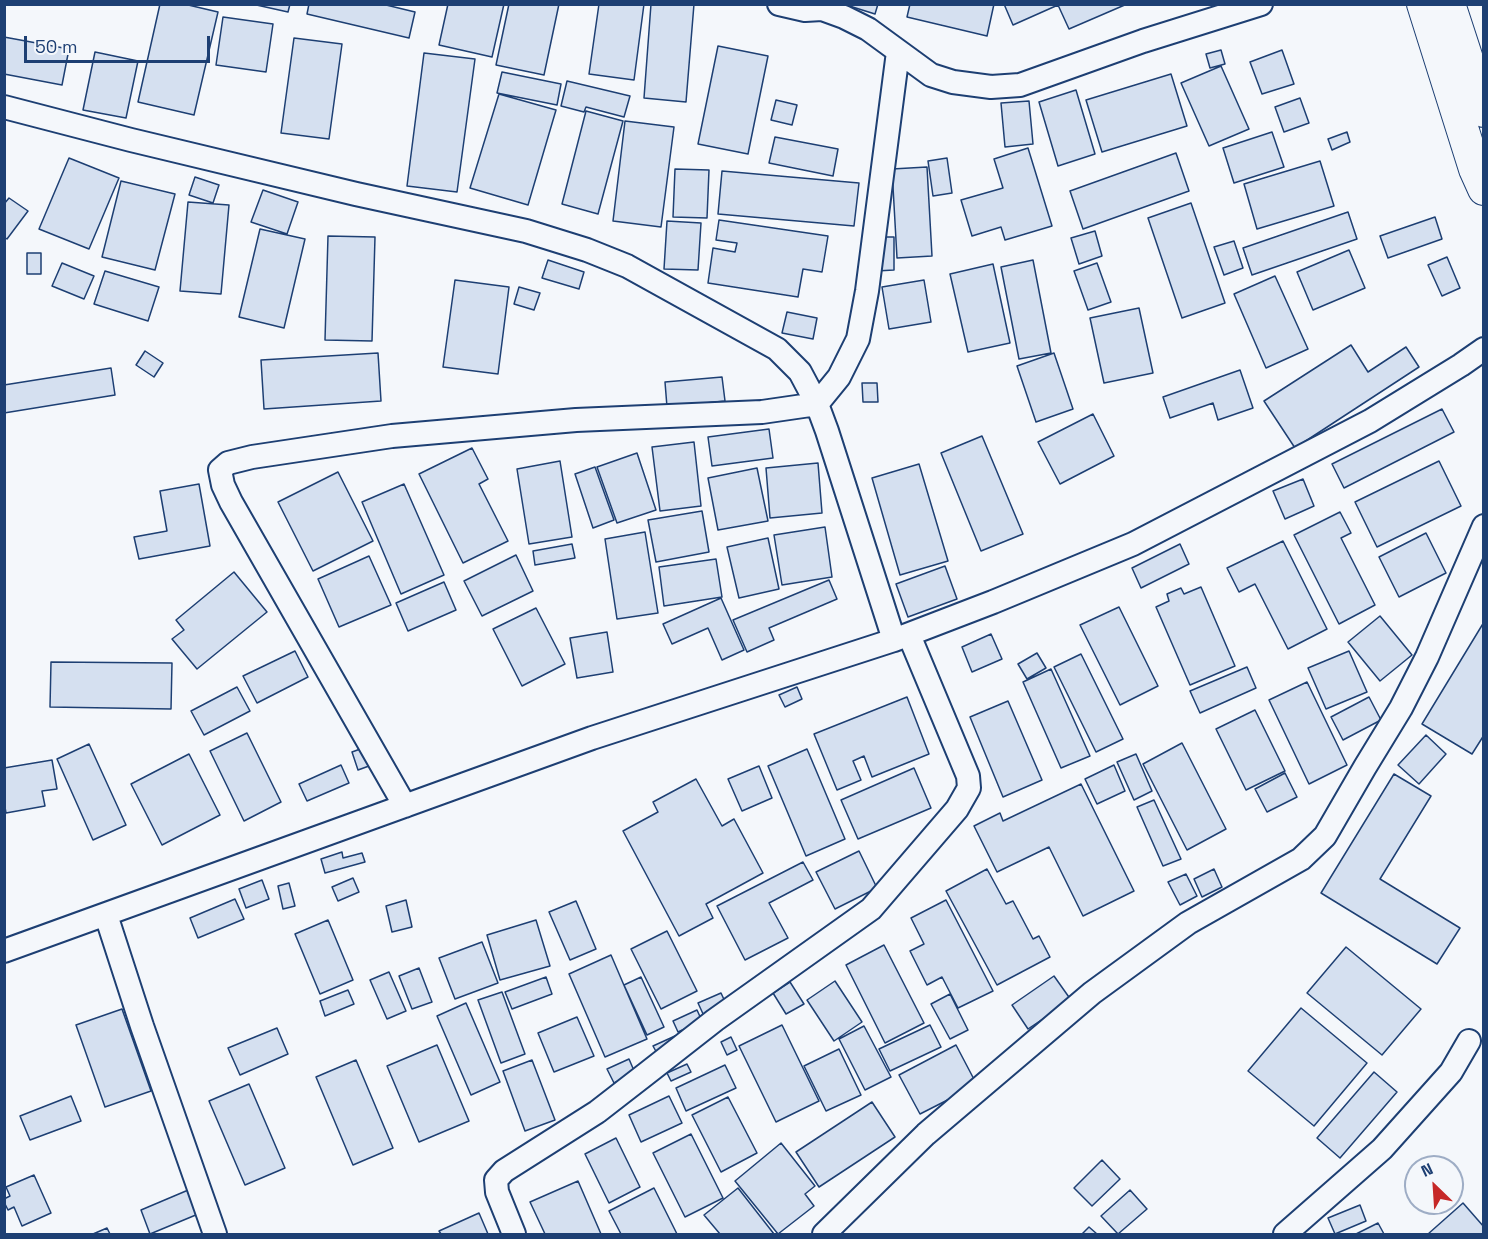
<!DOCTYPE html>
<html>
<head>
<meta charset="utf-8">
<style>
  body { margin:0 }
  #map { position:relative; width:1488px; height:1239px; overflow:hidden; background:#f4f7fb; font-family:"Space Grotesk",sans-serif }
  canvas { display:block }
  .frame { position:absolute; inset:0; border:6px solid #1d3f73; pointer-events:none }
  .north { position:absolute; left:1404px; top:1155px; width:60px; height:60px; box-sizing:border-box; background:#f4f7fb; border:2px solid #9eadc5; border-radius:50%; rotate:335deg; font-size:16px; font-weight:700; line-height:24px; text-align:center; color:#1d3f73 }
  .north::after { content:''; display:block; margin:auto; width:21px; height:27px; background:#c62828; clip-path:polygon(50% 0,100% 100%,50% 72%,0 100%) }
  .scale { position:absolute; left:24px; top:36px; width:186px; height:27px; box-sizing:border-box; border:3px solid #1d3f73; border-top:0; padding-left:8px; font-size:18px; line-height:21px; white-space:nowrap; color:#1d3f73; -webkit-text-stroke:4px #f4f7fb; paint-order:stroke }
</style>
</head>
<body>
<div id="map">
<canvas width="1488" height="1239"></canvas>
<div class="frame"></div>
<div class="north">N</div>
<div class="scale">50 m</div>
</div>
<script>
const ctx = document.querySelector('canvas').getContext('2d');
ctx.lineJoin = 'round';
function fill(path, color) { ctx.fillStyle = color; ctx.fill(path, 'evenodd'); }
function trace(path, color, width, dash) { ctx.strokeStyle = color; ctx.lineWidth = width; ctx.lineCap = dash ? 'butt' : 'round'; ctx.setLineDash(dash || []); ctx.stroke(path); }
const building = new Path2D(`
  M160 4H184L218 12 194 115 138 102Z
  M252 4H290L288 12Z
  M309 4H382L415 12 409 38 307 14Z
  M448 4H504L492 57 439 45Z
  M509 4H559L544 75 496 65Z
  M599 4H644L634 80 589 74Z
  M651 4H694L686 102 644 98Z
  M843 4H878L875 14Z
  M910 4H994L987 36 907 17Z
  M1004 4H1127L1069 29 1058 5 1013 25Z
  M223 17 273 24 266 72 216 65Z
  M4 37 69 49 62 85 4 74Z
  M294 38 342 44 329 139 281 133Z
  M718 46 768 56 748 154 698 144Z
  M1221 50 1225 64 1210 68 1206 54Z
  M1282 50 1294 84 1262 94 1250 62Z
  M95 52 138 61 126 118 83 110Z
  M424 53 475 59 457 192 407 186Z
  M1221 66 1249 129 1209 146 1181 83Z
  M502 72 561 84 557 105 497 93Z
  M1171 74 1187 126 1102 152 1086 100Z
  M567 81 630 96 624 117 586 107 584 112 561 106Z
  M1076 90 1095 154 1058 166 1039 102Z
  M499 94 556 110 528 205 470 188Z
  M1300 98 1309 123 1284 132 1275 107Z
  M776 100 797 105 792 125 771 120Z
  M1029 101 1033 144 1005 147 1001 103Z
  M586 111 623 121 598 214 562 204Z
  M625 121 674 127 661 227 613 221Z
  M1272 132 1284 167 1234 183 1223 148Z
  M1347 132 1350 142 1332 150 1328 139Z
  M775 137 838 149 833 176 769 163Z
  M1028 148 1052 226 1005 240 1001 227 972 236 961 200 1003 188 994 159Z
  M1176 153 1189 191 1083 229 1070 191Z
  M69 158 119 178 89 249 39 229Z
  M947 158 952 193 933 196 928 161Z
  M1320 161 1334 206 1257 229 1244 184Z
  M927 167 932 256 897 258 892 169Z
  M675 169 709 170 707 218 673 217Z
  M722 171 859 183 854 226 718 214Z
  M195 177 219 185 213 203 189 195Z
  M121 181 175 194 155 270 102 257Z
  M263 190 298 202 287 234 251 222Z
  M9 198 28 211 7 239 4 237V204Z
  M188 202 229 205 221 294 180 291Z
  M1191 203 1225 303 1182 318 1148 218Z
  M1348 212 1357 239 1252 275 1243 248Z
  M1435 217 1442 239 1388 258 1380 236Z
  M719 220 828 236 822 272 803 269 798 297 708 283 713 248 735 252 737 243 716 240Z
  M667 221 701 223 698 270 664 269Z
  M260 229 305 239 284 328 239 317Z
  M1095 231 1102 256 1079 264 1071 238Z
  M328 236 375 237 372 341 325 340Z
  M876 237H894V270L876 271Z
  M1234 241 1243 268 1224 275 1214 247Z
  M1349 250 1365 288 1313 310 1297 272Z
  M27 253H41V274H27Z
  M1447 257 1460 288 1442 296 1428 265Z
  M548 260 584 272 579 289 542 278Z
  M1033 260 1051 353 1019 359 1001 267Z
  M62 263 94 276 84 299 52 286Z
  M1097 263 1111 302 1088 310 1074 271Z
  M993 264 1010 343 968 352 950 274Z
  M105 271 159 287 148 321 94 304Z
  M1275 276 1308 349 1266 368 1234 294Z
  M455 280 509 287 498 374 443 367Z
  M924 280 931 322 889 329 882 287Z
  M519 287 540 293 534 310 514 304Z
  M1139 308 1153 373 1104 383 1090 318Z
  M787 312 817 318 813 339 782 333Z
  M1351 345 1368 372 1406 347 1419 367 1295 448 1264 401Z
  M145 351 163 363 154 377 136 365Z
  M378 353 381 401 264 409 261 360Z
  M1054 353 1073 409 1036 422 1017 366Z
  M111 368 115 395 4 413V385Z
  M1240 370 1253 408 1218 420 1213 403 1170 418 1163 397Z
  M722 377 725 401 667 407 665 382Z
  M862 383H877L878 402H863Z
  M1442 409 1454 432 1344 488 1332 464Z
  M1093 414 1114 456 1060 484 1038 442Z
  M769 429 773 458 712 466 708 437Z
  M982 436 1023 534 981 551 941 453Z
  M694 442 701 506 660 511 652 447Z
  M472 448 488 479 479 484 508 541 463 563 419 474Z
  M637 453 656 510 617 523 597 467Z
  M560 461 572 537 529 544 517 469Z
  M1439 461 1461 506 1377 547 1355 502Z
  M818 463 822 513 770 518 766 468Z
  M919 464 948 561 900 575 872 478Z
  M595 467 614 520 593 528 575 474Z
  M757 468 768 521 718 530 708 478Z
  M338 472 373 541 313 571 278 502Z
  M1303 479 1314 506 1285 519 1273 491Z
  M199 484 210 546 139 559 134 537 167 531 160 491Z
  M404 484 444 575 401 594 362 502Z
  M702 511 709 552 656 562 648 520Z
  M1340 512 1351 533 1341 538 1375 605 1339 624 1294 535Z
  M825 527 832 577 782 585 774 535Z
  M645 532 658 613 617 619 605 539Z
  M1426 533 1446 573 1399 597 1379 557Z
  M768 538 779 589 739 598 727 547Z
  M1283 541 1327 629 1288 649 1255 584 1239 592 1227 568Z
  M572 544 575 558 535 565 533 551Z
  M1180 544 1189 564 1141 588 1132 568Z
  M516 555 533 591 482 616 464 581Z
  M369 556 391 605 339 627 318 579Z
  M716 559 722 597 664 606 659 567Z
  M945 566 957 599 908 617 896 584Z
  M234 572 267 612 197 669 172 639 184 630 176 620Z
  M829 580 837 599 769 628 774 640 747 652 733 620Z
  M444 582 456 610 408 631 396 603Z
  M1201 587 1235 666 1190 685 1156 607 1169 601 1167 594 1181 588 1184 594Z
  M721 598 744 650 722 660 708 628 672 644 663 624Z
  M1119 607 1158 686 1120 705 1080 625Z
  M536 608 565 664 522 686 493 629Z
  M1380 616 1412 655 1380 681 1348 642Z
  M1484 622V735L1472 754 1422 724Z
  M607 632 613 672 577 678 570 638Z
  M991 634 1002 659 972 672 962 647Z
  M295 651 308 677 257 703 243 676Z
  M1349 651 1367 692 1326 709 1308 668Z
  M1037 653 1046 668 1027 679 1018 664Z
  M1081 654 1123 739 1096 752 1054 667Z
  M51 662 172 663 171 709 50 707Z
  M1247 667 1256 688 1200 713 1190 691Z
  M1051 669 1090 756 1061 768 1023 682Z
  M1307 682 1347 765 1309 784 1269 700Z
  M237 687 250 711 204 735 191 711Z
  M797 687 802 699 785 707 779 695Z
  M907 697 929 754 872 777 864 756 853 761 861 780 837 790 814 734Z
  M1369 697 1381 720 1343 740 1331 717Z
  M1008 701 1042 780 1003 797 970 717Z
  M1255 710 1285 771 1246 790 1216 729Z
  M247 733 281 802 244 821 210 751Z
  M1426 735 1446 754 1419 784 1398 765Z
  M1182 743 1226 829 1187 850 1143 764Z
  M89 744 126 825 93 840 57 759Z
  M363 748 369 766 358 770 352 752Z
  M807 749 845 839 806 856 768 766Z
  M189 754 220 815 162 845 131 784Z
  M1136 754 1152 791 1134 800 1117 762Z
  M52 760 57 789 42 791 45 806 6 813 4 802V768Z
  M341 765 349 783 307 801 299 784Z
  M1114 765 1125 791 1097 804 1085 779Z
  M759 766 772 798 742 811 728 779Z
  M914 768 931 808 858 839 841 800Z
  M1285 773 1297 797 1267 812 1255 789Z
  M1394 774 1431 796 1380 879 1460 928 1437 964 1321 893Z
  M696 779 722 826 734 819 763 873 706 904 713 918 679 936 623 831 658 812 653 802Z
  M1081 784 1134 891 1083 916 1049 847 997 872 974 826 1000 813 1003 821Z
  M1154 800 1181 859 1163 866 1137 807Z
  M859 851 877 888 835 909 816 872Z
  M342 852 343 858 362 853 365 862 325 873 321 859Z
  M803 862 813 880 769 903 788 938 745 960 717 906Z
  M987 869 1006 904 1013 901 1033 939 1039 936 1050 957 997 985 946 891Z
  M1214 869 1222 887 1202 897 1194 879Z
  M1186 874 1197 896 1180 905 1168 882Z
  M353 878 359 892 338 901 332 887Z
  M262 880 269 899 246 908 239 889Z
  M289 883 295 906 283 909 278 886Z
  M235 899 244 919 198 938 190 918Z
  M406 900 412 927 392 932 386 906Z
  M946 900 993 991 958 1008 942 977 927 985 910 951 924 944 911 918Z
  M576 901 596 949 570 960 549 912Z
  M328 920 353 980 320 994 295 934Z
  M536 920 550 966 500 980 487 935Z
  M667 931 697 991 661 1009 631 949Z
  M482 942 498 983 455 999 439 958Z
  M884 945 924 1023 885 1043 846 965Z
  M1346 947 1421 1009 1382 1055 1307 993Z
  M611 955 647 1039 605 1057 569 974Z
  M419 968 432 1002 412 1009 399 976Z
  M389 972 406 1011 387 1019 370 980Z
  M1054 976 1071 1000 1028 1029 1012 1005Z
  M546 977 552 994 512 1009 505 992Z
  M641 977 664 1027 647 1035 624 985Z
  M835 981 862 1022 834 1041 807 1000Z
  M790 982 804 1004 786 1014 773 993Z
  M348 990 354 1004 325 1016 320 1001Z
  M502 992 525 1054 501 1063 478 1000Z
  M721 993 727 1006 704 1016 698 1003Z
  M950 994 968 1030 950 1039 931 1004Z
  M466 1003 500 1082 471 1095 437 1016Z
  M1301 1008 1367 1063 1314 1126 1248 1071Z
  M122 1009 151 1091 105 1107 76 1025Z
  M697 1010 702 1021 678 1032 673 1021Z
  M577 1017 594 1056 554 1072 538 1033Z
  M782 1025 819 1101 776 1122 739 1046Z
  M930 1025 941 1047 890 1071 879 1049Z
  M864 1026 891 1077 865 1090 839 1039Z
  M277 1028 288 1054 240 1075 228 1048Z
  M675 1036 679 1046 658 1055 653 1046Z
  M731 1037 737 1050 727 1055 721 1042Z
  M437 1045 469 1121 419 1142 387 1066Z
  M956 1045 977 1085 920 1114 899 1075Z
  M839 1049 861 1095 826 1111 804 1066Z
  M629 1059 635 1073 614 1083 607 1069Z
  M356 1060 393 1148 353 1165 316 1077Z
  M532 1060 555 1120 525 1131 503 1071Z
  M687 1064 691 1072 671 1081 667 1073Z
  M725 1065 736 1088 686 1111 676 1088Z
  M1374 1072 1397 1092 1340 1158 1317 1138Z
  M249 1084 285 1168 245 1185 209 1101Z
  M71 1096 81 1121 30 1140 20 1116Z
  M669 1096 682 1123 641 1142 629 1115Z
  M728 1097 757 1153 721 1172 692 1115Z
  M872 1102 895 1137 819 1187 796 1152Z
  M691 1134 723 1198 685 1217 653 1153Z
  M616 1138 640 1187 609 1203 585 1154Z
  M781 1143 815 1186 805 1194 814 1206 778 1234 735 1181Z
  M1102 1160 1120 1179 1092 1206 1074 1188Z
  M34 1175 51 1213 22 1226 14 1207 8 1210 4 1202V1199L10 1196 6 1187Z
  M578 1181 601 1234H545L530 1202Z
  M193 1188 203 1212 150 1234 141 1210Z
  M654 1188 677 1234H621L609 1211Z
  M738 1188 774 1234H720L704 1215Z
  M1130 1190 1147 1209 1118 1234 1101 1216Z
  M1463 1203 1484 1227V1234H1428Z
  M1360 1205 1366 1221 1335 1234 1328 1218Z
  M479 1213 488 1234H441L439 1231Z
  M1378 1223 1384 1234H1356Z
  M1089 1227 1097 1234H1082Z
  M107 1228 110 1234H93Z`);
const minor = new Path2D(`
  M779 4 805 10 822 9 844 17 868 29 931 75 953 82 991 87 1020 85 1143 41 1261 4
  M4 107 131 140 356 194 526 231 587 250 627 266 777 349 800 372 817 404 827 431 894 640
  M405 806 231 502 223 485 220 470 228 463 252 457 392 436 576 420 762 412 817 404 839 377 858 339 867 291 898 52
  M106 915 142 1026 215 1234
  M4 951 592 738 894 640 993 602 1133 544 1370 421 1461 365 1484 349
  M514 1234 497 1192 496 1180 504 1171 597 1112 646 1074 715 1020 871 909 957 809 969 788 968 776 909 635
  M824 1234 926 1134 1092 993 1188 923 1301 859 1325 836 1365 767 1401 708 1427 657 1484 526
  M1285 1234 1382 1149 1451 1072 1469 1041`);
const secondary = new Path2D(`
  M1423 4 1475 169 1484 189
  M1449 4 1484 111`);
fill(building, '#d5e0f0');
trace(building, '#1d3f73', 1.5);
trace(minor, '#1d3f73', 26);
trace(secondary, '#1d3f73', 34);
trace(minor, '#f4f7fb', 22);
trace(secondary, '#f4f7fb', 32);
</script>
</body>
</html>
